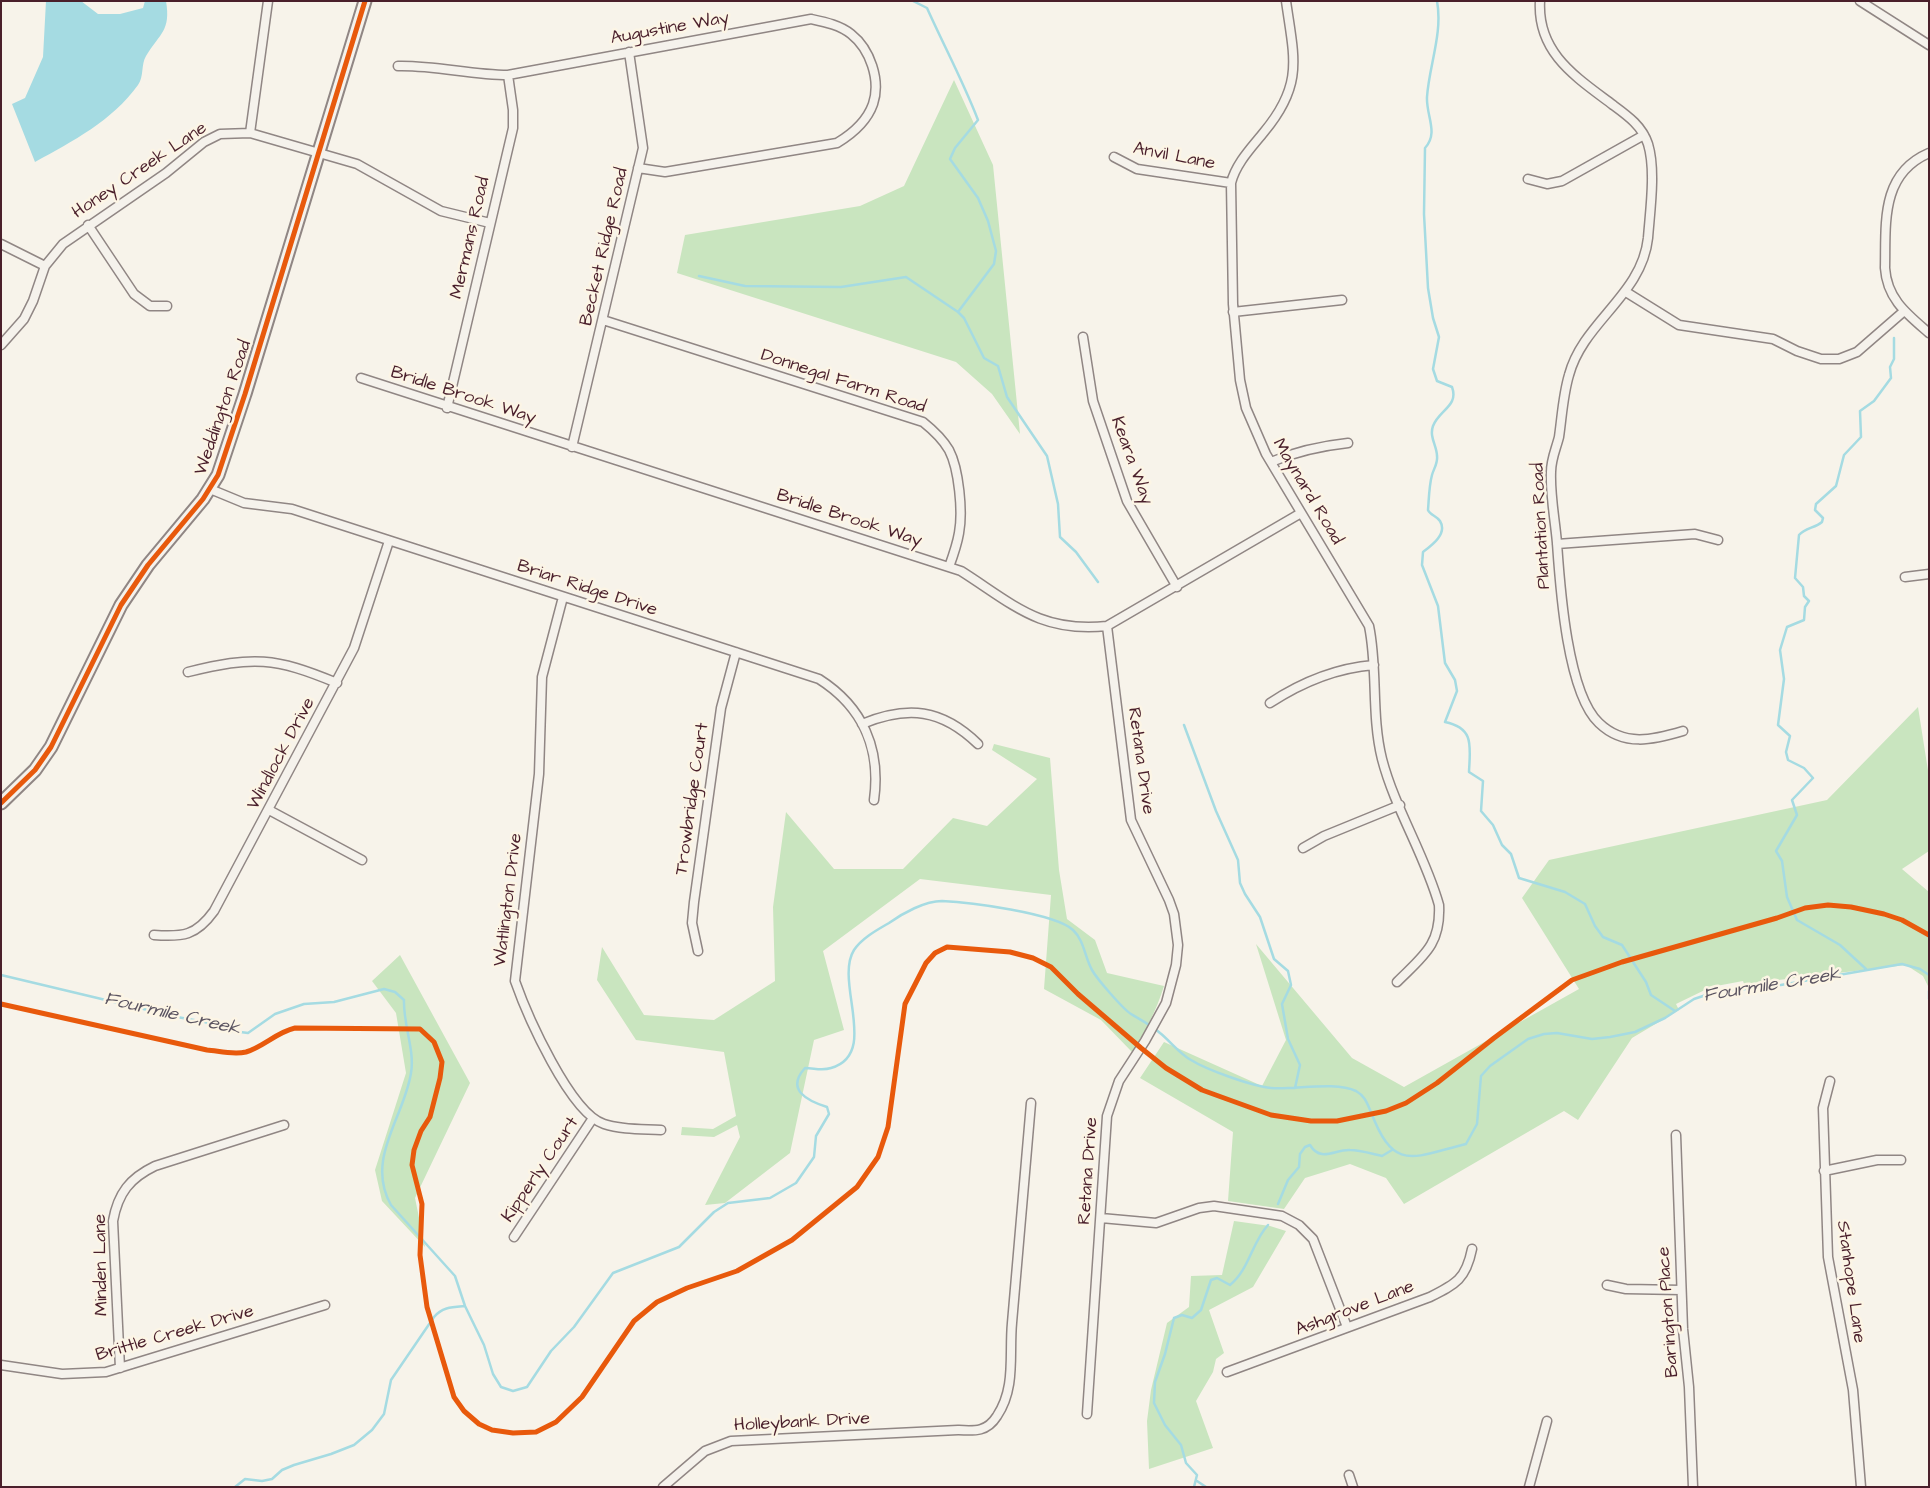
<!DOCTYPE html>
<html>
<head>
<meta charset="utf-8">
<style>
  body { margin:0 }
  #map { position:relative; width:1930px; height:1488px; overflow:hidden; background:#f7f3ea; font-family:"Architects Daughter",sans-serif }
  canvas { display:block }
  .frame { position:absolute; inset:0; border:2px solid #4a1f2b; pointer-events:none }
</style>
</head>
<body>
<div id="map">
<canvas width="1930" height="1488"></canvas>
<div class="frame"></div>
</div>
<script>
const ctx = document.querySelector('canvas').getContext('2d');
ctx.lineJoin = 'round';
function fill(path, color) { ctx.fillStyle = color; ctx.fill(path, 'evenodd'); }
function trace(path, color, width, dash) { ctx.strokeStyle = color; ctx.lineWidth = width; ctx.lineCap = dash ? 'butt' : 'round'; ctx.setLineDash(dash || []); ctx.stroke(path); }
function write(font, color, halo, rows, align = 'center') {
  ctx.font = font + ' "Architects Daughter",sans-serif'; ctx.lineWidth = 5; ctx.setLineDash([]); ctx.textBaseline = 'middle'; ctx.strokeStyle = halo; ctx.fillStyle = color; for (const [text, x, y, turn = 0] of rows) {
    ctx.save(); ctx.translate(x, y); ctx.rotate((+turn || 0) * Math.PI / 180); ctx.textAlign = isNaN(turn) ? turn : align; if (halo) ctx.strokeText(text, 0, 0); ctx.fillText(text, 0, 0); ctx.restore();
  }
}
const green = new Path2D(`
  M954 80 993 165 1020 434 992 394 956 362 677 273 685 235 860 206 904 186Z
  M1918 707 1929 777V851L1902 869 1929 892V988L1923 976 1906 965 1744 984 1743 981 1711 987 1676 1004 1679 1010 1632 1038 1578 1120 1564 1111 1404 1204 1386 1178 1350 1164 1305 1178 1284 1209 1228 1201 1233 1132 1140 1078 1164 1042 1262 1086 1286 1040 1256 944 1352 1058 1404 1087 1579 989 1522 898 1549 860 1827 800Z
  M994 744 1050 758 1059 870 1067 919 1095 940 1107 973 1164 986C1156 1011 1146 1031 1132 1052L1101 1020 1044 989 1051 895 920 879 823 951 844 1030 814 1040 790 1153 725 1203 705 1205 740 1137 737 1125 714 1137 681 1135 682 1127 713 1129 736 1116 724 1052 636 1040 597 980 602 947 644 1015 714 1020 775 981 773 907 786 812 834 869H903L953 818 987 826 1037 779 992 750Z
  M400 955 470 1083 415 1198 425 1247 382 1201 375 1170 406 1073 396 1013 372 981Z
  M1234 1221 1270 1226 1286 1231 1253 1287 1209 1310 1224 1353 1216 1359 1213 1372 1196 1401 1213 1448 1149 1469 1147 1421 1151 1390 1167 1323 1189 1307 1191 1276 1222 1275Z`);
const water = new Path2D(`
  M46 1H81L98 14H120L143 8 145 1H166C171 31 160 33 146 56 141 64 144 77 138 85 112 121 73 141 35 162L12 104 25 98 43 57Z`);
const stream = new Path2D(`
  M913 1 927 8C944 46 963 81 978 120L955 148 950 159 978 198 988 221 996 251 994 264 958 312
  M1437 1C1443 33 1429 66 1427 97 1426 116 1439 133 1425 148L1424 214 1428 288 1433 318 1439 337 1433 369 1437 381 1452 387C1459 406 1439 410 1433 426 1429 437 1437 446 1437 456 1438 463 1434 468 1432 475 1429 486 1429 498 1428 510 1430 515 1437 516 1440 521 1448 534 1431 546 1423 552L1422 565 1438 606 1445 663 1455 680 1457 691 1445 722C1475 728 1470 747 1469 772L1483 781 1481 811 1493 825 1502 845 1511 854 1519 878 1565 892 1585 904 1595 926 1603 937 1622 945 1646 982 1651 995 1675 1011
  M699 276 745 286 841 287 906 277 958 312 964 318 984 358 998 366 1007 397 1047 456 1058 504 1060 537 1076 552 1098 582
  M1184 725 1216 811 1238 860 1240 883 1245 894 1260 917 1274 959 1288 971 1291 985 1282 1004 1288 1039 1300 1065 1295 1088
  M1866 969 1840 945 1797 920 1787 897 1782 861 1776 851 1797 815 1792 800 1813 778 1804 768 1788 760 1786 752 1790 736 1778 725 1784 679 1780 650 1787 627 1804 620 1805 607 1809 601 1804 596 1803 587 1795 578 1799 535C1805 528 1815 528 1822 522L1823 518 1815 510 1816 504 1836 486 1844 455 1861 437 1860 411 1874 401 1891 378 1890 367 1894 359V338
  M1 975 177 1017 205 1022 225 1030 248 1033 275 1014 304 1004 334 1002 384 989 395 992 404 1000C403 1024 415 1050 411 1073 404 1118 365 1159 391 1205L455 1276 465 1306 484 1345 493 1374 501 1387 513 1391 527 1387 551 1351 574 1327 613 1273 679 1247 714 1212 728 1203 770 1198 796 1183 814 1157 816 1136 829 1114 827 1107C808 1101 785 1090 805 1068 814 1068 822 1071 831 1068 880 1054 834 982 854 950 862 938 877 930 889 923 903 913 925 901 942 901 968 902 1055 913 1073 930 1084 940 1085 958 1092 970 1097 979 1123 1009 1131 1014 1141 1020 1151 1025 1160 1033 1170 1041 1180 1054 1191 1060 1207 1070 1252 1086 1271 1088 1295 1090 1335 1081 1356 1091 1365 1096 1367 1103 1371 1112 1394 1173 1413 1157 1466 1144L1477 1124 1481 1076 1490 1066 1528 1039 1544 1034 1557 1033 1592 1039 1610 1037 1635 1032 1665 1018 1694 999 1715 992 1775 986 1902 964 1920 969 1929 975
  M1929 991V999
  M1278 1204 1288 1180 1299 1167 1300 1154 1305 1147 1310 1145C1321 1163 1335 1149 1350 1150 1361 1150 1372 1154 1382 1156L1392 1150
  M1197 1481 1206 1487
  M235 1487 245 1479 262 1481 272 1479 282 1470 294 1465 331 1454 354 1445 372 1430 384 1414 391 1380 434 1317C442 1307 452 1307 465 1306
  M1194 1487 1197 1475 1186 1463 1181 1445 1165 1425 1154 1403 1155 1382 1165 1354 1174 1318 1182 1315 1192 1318 1201 1310 1211 1280 1217 1278 1230 1285C1249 1270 1252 1242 1268 1225`);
const street = new Path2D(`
  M1286 1C1294 58 1304 84 1264 132 1252 147 1236 163 1231 183L1233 304 1240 380 1246 408 1266 454 1369 626C1378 669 1371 715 1382 759 1395 809 1425 855 1439 905 1441 945 1423 956 1397 982
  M1540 1C1537 53 1576 77 1613 105 1628 116 1642 126 1648 144 1656 170 1650 211 1648 238 1642 295 1583 322 1569 375 1563 395 1562 416 1559 437 1556 449 1551 459 1551 472 1550 495 1555 519 1557 543 1560 586 1567 693 1599 723 1624 747 1653 740 1683 731
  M1860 1 1929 45
  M398 66C435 65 471 75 508 75L811 19C825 22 840 25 851 34 870 49 881 80 873 104 867 121 852 134 837 143L665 172 638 168
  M250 133 268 1
  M1929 153C1880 174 1886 224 1885 268 1887 299 1907 314 1929 333
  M1114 157 1137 169 1231 183
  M1528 179 1547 184 1562 181 1644 135
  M88 225 134 294 150 306H167
  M1 244 45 266
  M1626 292 1679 325 1773 339 1797 351 1821 359H1839L1857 352 1903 312
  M1233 312 1342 300
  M603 320 923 422C933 430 942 438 949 450 959 469 963 512 959 533 957 545 953 556 949 567
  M1083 337 1093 401 1127 501 1177 587
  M1 345 24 319 33 301 45 266 63 244 166 173 204 142 220 134 250 133 357 164 441 211 490 223
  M361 378 961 571C1013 604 1040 633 1107 626L1301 513
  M447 408 513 128V110L508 75
  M572 447 643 148 629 52
  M1271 462C1297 451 1320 446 1348 443
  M210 489 244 503 292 509 819 679C863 707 881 749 874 800
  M1557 544 1695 534 1718 540
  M1905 577 1929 574
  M563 597 542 677 539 774 515 981C527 1015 570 1113 604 1124 622 1130 642 1129 661 1130
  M188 672C254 656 274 657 337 683
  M1270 703C1302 682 1336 668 1374 665
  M862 724C908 705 942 709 978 744
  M269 810 362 860
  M1303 848 1324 836 1400 805
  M154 935C183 937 196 936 214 911L354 648 389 541
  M698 951 692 923 694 902 721 708 736 652
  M1830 1081 1823 1108 1828 1257 1853 1390 1861 1487
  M1676 1135 1683 1329 1689 1387 1693 1487
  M1824 1171 1877 1160H1901
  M1101 1218 1156 1223 1199 1208 1214 1206 1282 1216 1299 1225 1313 1239 1347 1327
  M514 1237 593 1118
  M1607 1285 1626 1289 1681 1290
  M1 1365 62 1374 106 1372 325 1305
  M120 1368 113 1221C118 1193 130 1178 155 1166L284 1125
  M1227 1372 1430 1297C1456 1284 1466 1279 1472 1249
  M1087 1414 1107 1116 1119 1081 1145 1041 1166 1003 1176 965 1178 945 1174 914 1169 900 1131 820 1107 626
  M1349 1475 1353 1487
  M663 1487 705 1451 731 1441 958 1430C975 1431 987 1432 997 1416 1016 1388 1009 1355 1012 1323 1019 1250 1024 1176 1031 1103
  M1529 1487 1547 1421`);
const secondary = new Path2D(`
  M1 803 35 770 51 747 121 605 148 565 203 499 218 475 245 394 365 1`);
const cycleway = new Path2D(`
  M1 803 35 770 51 747 121 605 148 565 203 499 218 475 245 394 365 1
  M1 1004 207 1050C219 1051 233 1055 246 1052 263 1047 277 1032 295 1028L420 1029 434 1042 442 1062 440 1078 430 1117 421 1131 414 1150 412 1165 422 1204 420 1255 427 1307 454 1397 464 1411 479 1424 492 1430 513 1433 536 1432 556 1422 582 1397 634 1321 657 1302 687 1288 737 1271 792 1240 857 1187 878 1157 888 1127 905 1004 926 963 935 953 947 947 1010 952 1033 958 1051 967 1078 994 1141 1048 1166 1068 1202 1090 1271 1115 1311 1121H1337L1386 1111 1406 1103 1437 1083 1494 1038 1572 980 1622 962 1777 918 1805 908 1828 905 1851 907 1884 914 1902 920 1929 935`);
const streetNames = [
  ["Augustine Way",670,29,-10],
  ["Anvil Lane",1174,157,11],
  ["Honey Creek Lane",140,171,-34],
  ["Mermans Road",471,238,-77],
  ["Becket Ridge Road",605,247,-77],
  ["Donnegal Farm Road",843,382,18],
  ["Bridle Brook Way",463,396,18],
  ["Weddington Road",224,408,-71],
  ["Keara Way",1131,461,70],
  ["Maynard Road",1307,492,59],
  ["Bridle Brook Way",849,519,18],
  ["Plantation Road",1542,526,-93],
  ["Briar Ridge Drive",587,589,18],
  ["Windlock Drive",282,754,-62],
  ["Retana Drive",1140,761,82],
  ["Trowbridge Court",693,799,-82],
  ["Watlington Drive",509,900,-83],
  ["Kipperly Court",541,1170,-56],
  ["Retana Drive",1089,1171,-86],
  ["Minden Lane",102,1265,-91],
  ["Stanhope Lane",1850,1282,82],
  ["Ashgrove Lane",1355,1309,-21],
  ["Barington Place",1669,1312,-94],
  ["Brittle Creek Drive",175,1334,-16],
  ["Holleybank Drive",802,1423,-3]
];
const waterNames = [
  ["Fourmile Creek",1772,986,-9],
  ["Fourmile Creek",172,1015,13]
];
fill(green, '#c9e5bf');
fill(water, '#a5dbe2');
trace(stream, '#a5dbe2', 2.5);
trace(street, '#908684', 11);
trace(secondary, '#908684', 15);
trace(street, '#f5f2ec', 8);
trace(secondary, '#f5f2ec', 11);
trace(cycleway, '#e8590c', 5);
write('18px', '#4a1f2b', '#fcf5e5', streetNames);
write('italic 19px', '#5b5461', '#fcf5e5', waterNames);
</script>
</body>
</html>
